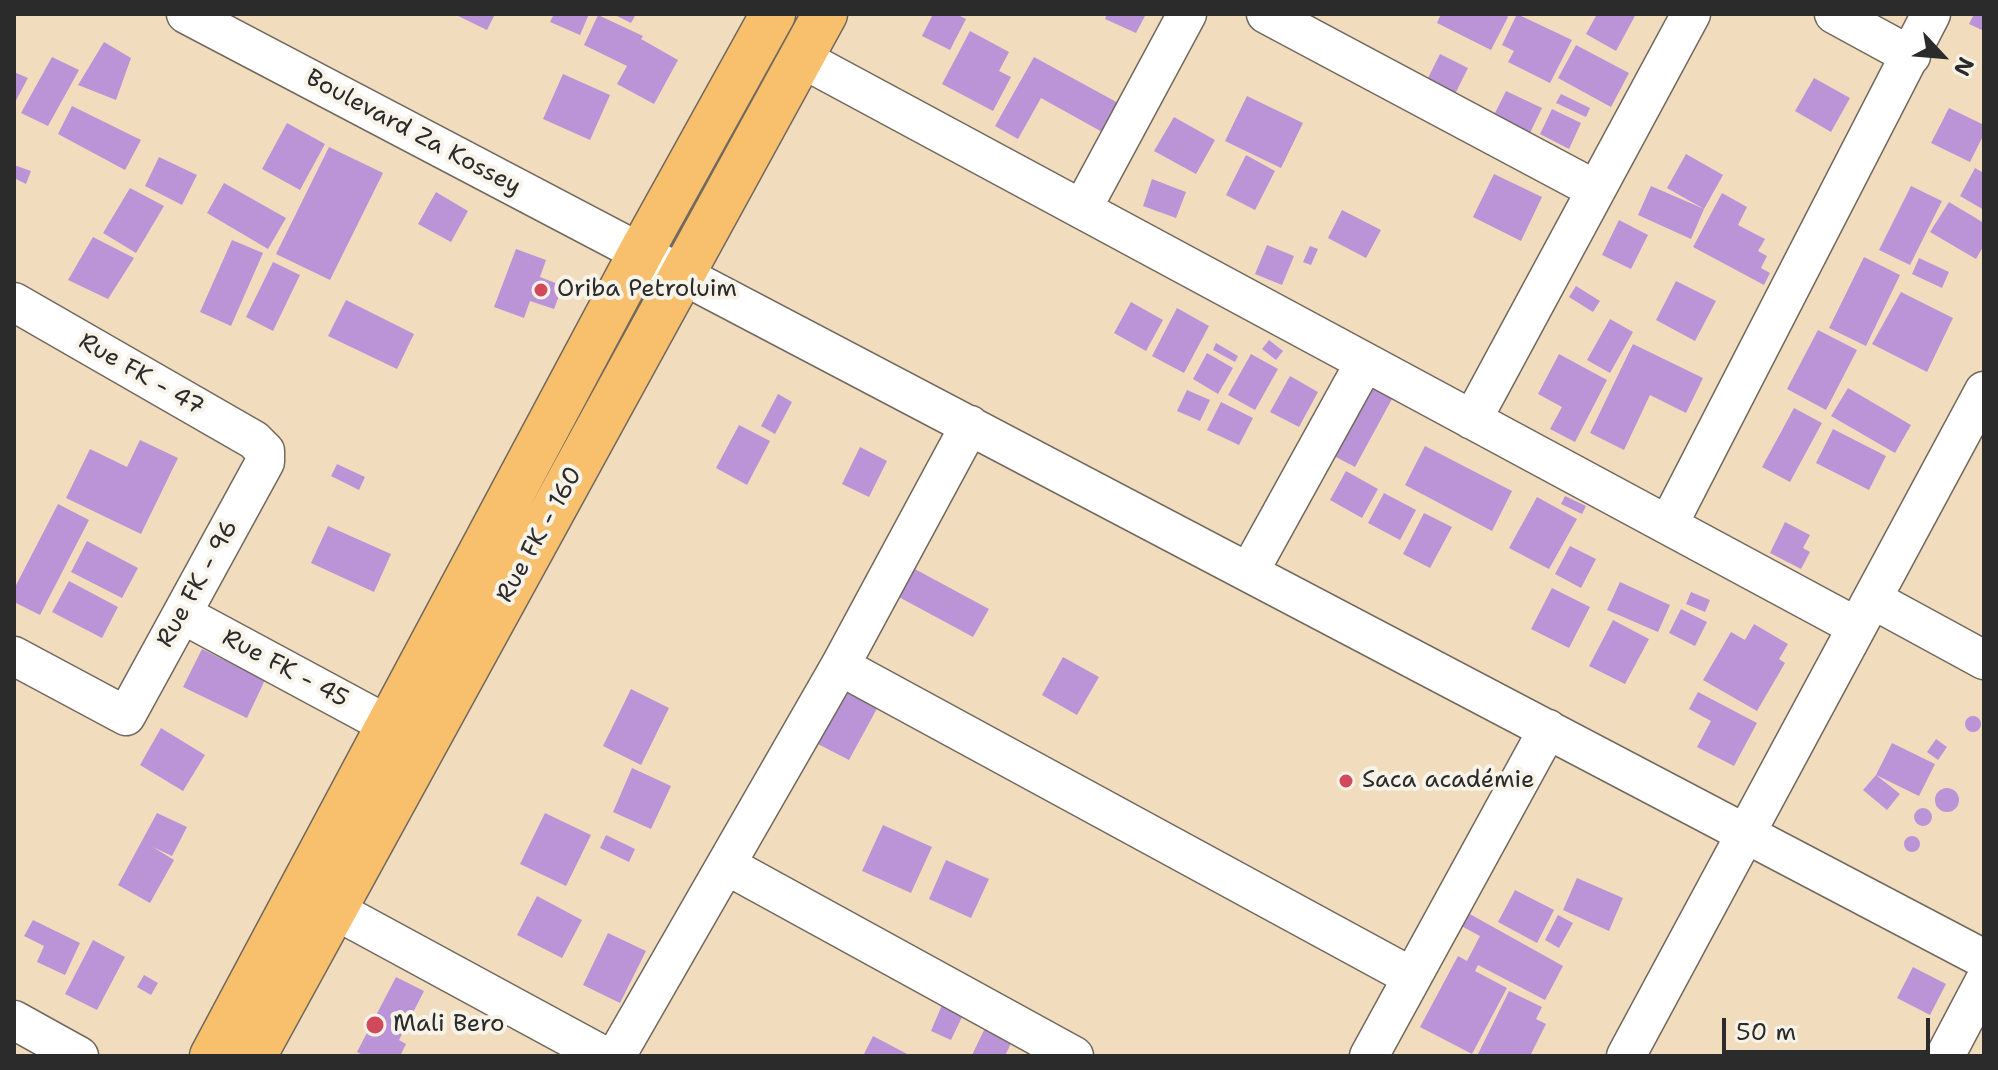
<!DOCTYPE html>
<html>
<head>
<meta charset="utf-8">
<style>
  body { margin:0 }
  #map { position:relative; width:1998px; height:1070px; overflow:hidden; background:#f2dcbe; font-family:"Shantell Sans",sans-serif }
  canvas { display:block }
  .frame { position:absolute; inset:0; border:16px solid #2b2b2b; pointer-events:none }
  .north { position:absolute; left:1902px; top:16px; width:80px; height:80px; -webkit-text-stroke:6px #f7f3e8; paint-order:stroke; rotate:116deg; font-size:22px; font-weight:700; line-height:32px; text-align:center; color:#2b2b2b }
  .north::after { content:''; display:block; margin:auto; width:28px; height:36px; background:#2b2b2b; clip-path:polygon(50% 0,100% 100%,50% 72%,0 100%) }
  .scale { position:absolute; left:1722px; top:1018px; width:208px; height:36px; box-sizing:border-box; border:4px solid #2b2b2b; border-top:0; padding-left:10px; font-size:24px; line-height:28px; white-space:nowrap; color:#2b2b2b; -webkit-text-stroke:6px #f7f3e8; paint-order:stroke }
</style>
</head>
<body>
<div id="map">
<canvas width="1998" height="1070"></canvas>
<div class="frame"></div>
<div class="north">N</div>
<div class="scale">50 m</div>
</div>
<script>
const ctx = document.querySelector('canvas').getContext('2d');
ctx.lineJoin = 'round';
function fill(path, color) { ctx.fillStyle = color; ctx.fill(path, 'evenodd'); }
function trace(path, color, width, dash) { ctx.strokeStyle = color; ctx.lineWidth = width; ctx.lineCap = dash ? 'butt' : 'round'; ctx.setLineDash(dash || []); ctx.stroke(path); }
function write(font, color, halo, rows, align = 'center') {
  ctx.font = font + ' "Shantell Sans",sans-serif'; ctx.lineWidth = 8; ctx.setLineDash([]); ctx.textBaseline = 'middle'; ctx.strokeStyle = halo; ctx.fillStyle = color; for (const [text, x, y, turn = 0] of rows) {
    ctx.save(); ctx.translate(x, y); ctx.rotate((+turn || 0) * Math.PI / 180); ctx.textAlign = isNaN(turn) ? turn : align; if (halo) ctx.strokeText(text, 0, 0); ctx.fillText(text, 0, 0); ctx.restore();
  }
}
const building = new Path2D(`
  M454 14H495L487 30Z
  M554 14H589L580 35 550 22Z
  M613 14H636L631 23Z
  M933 14H956L966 19 950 50 922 36Z
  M1107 14H1146L1136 33 1105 19Z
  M1441 14H1505L1508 17 1491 50 1437 23Z
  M1517 14 1572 40 1550 83 1508 62 1514 51 1502 45Z
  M1597 14H1636L1616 51 1586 34Z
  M1974 14H1984V31L1969 24Z
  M598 15 643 36 641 39 678 60 654 104 617 84 627 66 584 45Z
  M970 31 1009 52 999 71 1011 77 993 111 942 84Z
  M104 42 131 58 116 100 78 85Z
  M1576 45 1629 73 1611 107 1558 78Z
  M1440 54 1468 68 1455 94 1427 80Z
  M52 57 79 70 48 126 21 113Z
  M1034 57 1120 104 1104 133 1041 98 1018 139 995 126Z
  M14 72 28 78 14 104Z
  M563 74 610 95 590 140 543 119Z
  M1814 78 1850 98 1831 132 1795 111Z
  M1506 91 1542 108 1528 137 1492 119Z
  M1561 94 1590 108 1586 117 1556 103Z
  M1247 96 1303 123 1281 168 1225 141Z
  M72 106 141 140 125 170 58 134Z
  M1949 108 1984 125V134L1970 162 1931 143Z
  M1552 109 1581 123 1569 149 1540 134Z
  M1174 117 1215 140 1196 174 1154 151Z
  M287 123 325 144 300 190 262 169Z
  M329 147 383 173 330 280 276 254Z
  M1686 154 1723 175 1704 209 1667 188Z
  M1246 155 1275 171 1255 210 1226 195Z
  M159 157 197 175 182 205 145 186Z
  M14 165 31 171 26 184 14 178Z
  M1975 168 1984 173V210L1960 196Z
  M1494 174 1542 197 1521 241 1473 217Z
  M1152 179 1186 192 1176 218 1143 206Z
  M224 183 286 218 268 249 207 213Z
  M1651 186 1704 209 1691 239 1638 215Z
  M1911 186 1942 201 1910 265 1879 250Z
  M130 188 164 206 136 253 103 233Z
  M436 192 468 211 451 242 418 224Z
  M1722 193 1747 207 1738 225 1765 239 1758 251 1767 256 1761 268 1770 273 1764 285 1693 247Z
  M1949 202 1984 223V245L1976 259 1930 232Z
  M1342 210 1381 230 1366 258 1328 238Z
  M1619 220 1648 235 1631 269 1602 255Z
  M93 237 134 258 108 299 68 280Z
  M232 240 263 253 231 326 200 312Z
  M1267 245 1294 256 1282 285 1255 274Z
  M1310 246 1318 249 1311 265 1303 262Z
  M516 249 546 260 540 277 563 286 554 309 530 301 524 318 494 307Z
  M1864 257 1900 275 1866 346 1829 328Z
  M1919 258 1949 272 1942 288 1912 274Z
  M273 262 300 275 273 331 246 317Z
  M1676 281 1716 301 1695 341 1656 320Z
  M1576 286 1600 301 1593 312 1569 297Z
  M1901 292 1953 318 1927 372 1872 344Z
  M346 300 414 334 397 369 328 336Z
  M1131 302 1163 320 1146 351 1114 333Z
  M1177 308 1209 326 1184 373 1152 356Z
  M1610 319 1633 332 1610 373 1587 360Z
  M1818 330 1857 350 1826 410 1787 389Z
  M1269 340 1283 351 1276 360 1262 349Z
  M1216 343 1238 356 1235 362 1213 350Z
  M1633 344 1703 378 1686 413 1650 395 1624 450 1590 433Z
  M1207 353 1233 368 1218 394 1193 379Z
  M1251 354 1278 369 1255 410 1228 395Z
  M1559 354 1607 380 1575 442 1550 429 1562 407 1538 394Z
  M1290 376 1318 392 1299 427 1270 412Z
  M1369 386 1392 399 1355 467 1332 455Z
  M1848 388 1911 425 1895 453 1831 416Z
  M1187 390 1210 400 1200 421 1177 411Z
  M778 394 792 402 775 434 761 426Z
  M1221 402 1253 418 1239 445 1207 430Z
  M1794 408 1822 423 1790 482 1762 467Z
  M739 425 770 441 747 485 716 468Z
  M1833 429 1886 456 1869 490 1816 463Z
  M140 440 178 458 141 534 66 498 90 449 127 467Z
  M1425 446 1512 491 1492 531 1405 485Z
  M860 447 887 461 869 497 842 484Z
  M337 464 365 477 359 490 331 476Z
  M1346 471 1378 489 1362 518 1330 500Z
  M1384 493 1416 510 1400 540 1368 523Z
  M1565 496 1586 506 1582 514 1561 504Z
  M1537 497 1577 519 1549 569 1509 548Z
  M58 504 89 520 40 615 14 602V589Z
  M1424 513 1452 527 1430 568 1403 554Z
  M1785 522 1810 535 1803 548 1810 552 1801 569 1770 553Z
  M328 526 391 554 374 592 311 563Z
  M87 541 138 568 122 598 71 572Z
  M1570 546 1596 559 1581 588 1555 574Z
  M913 568 989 609 973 637 897 596Z
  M69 581 118 607 102 638 52 612Z
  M1620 582 1670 605 1658 632 1607 610Z
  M1552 588 1590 607 1569 648 1531 629Z
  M1691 592 1710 600 1705 612 1686 604Z
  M1681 609 1707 622 1695 646 1669 633Z
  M1613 620 1649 639 1625 684 1589 666Z
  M1754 624 1788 644 1779 659 1785 663 1757 711 1703 680 1731 632 1745 640Z
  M202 649 265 680 247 718 183 687Z
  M1063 657 1099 677 1077 715 1042 695Z
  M844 686 880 703 849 760 816 743Z
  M631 689 669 708 641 765 603 746Z
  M1698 692 1757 723 1734 766 1697 747 1711 721 1689 709Z
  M1965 724a8 8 0 1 1 16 0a8 8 0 1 1-16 0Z
  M161 728 205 755 183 791 140 765Z
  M1936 739 1947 747 1938 760 1927 752Z
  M1892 743 1935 764 1919 796 1876 775 1900 794 1887 810 1863 790 1876 775Z
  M632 768 671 786 651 829 613 812Z
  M1935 800a12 12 0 1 1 24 0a12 12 0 1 1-24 0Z
  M1914 817a9 9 0 1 1 18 0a9 9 0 1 1-18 0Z
  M157 813 187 827 172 856 153 847 174 860 150 903 118 885Z
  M545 813 591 835 566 886 520 864Z
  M883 825 932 847 911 893 862 871Z
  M606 835 635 849 629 862 600 848Z
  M1904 844a8 8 0 1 1 16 0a8 8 0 1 1-16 0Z
  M946 860 989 879 971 918 929 899Z
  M1577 878 1623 898 1609 931 1563 910Z
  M1515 890 1554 910 1537 943 1498 922Z
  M537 896 582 920 562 958 517 935Z
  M1459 908 1563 966 1545 1000 1478 965 1475 971 1507 988 1472 1054 1420 1027 1458 956 1467 961 1480 936 1452 921Z
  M1558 915 1573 923 1559 948 1545 940Z
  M33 920 80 943 65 975 37 962 44 946 24 936Z
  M608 933 646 951 620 1003 583 985Z
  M93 940 125 957 97 1010 65 994Z
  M1913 967 1946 984 1930 1015 1897 998Z
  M144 975 158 983 151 995 137 987Z
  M396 977 424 991 399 1040 406 1044 400 1056H365L357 1052Z
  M1509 991 1542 1007 1536 1019 1546 1024 1530 1056H1477Z
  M942 1005 963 1015 951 1040 931 1031Z
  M986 1026 1013 1039 1005 1056 972 1055Z
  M873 1036 911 1056H863Z`);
const minor = new Path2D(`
  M186 14 1984 959
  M1266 14 1596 190
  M1834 14 1911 56
  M801 58 1857 627
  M1082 209 1187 14
  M14 302 254 440 265 451V462L126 716 14 656
  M1472 420 1691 14
  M1668 525 1931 14
  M1249 572 1365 362
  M1872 599 1984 660
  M182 614 388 725
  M840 666 1412 977
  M726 865 1074 1056
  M335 910 604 1056
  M14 1020 79 1056
  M616 1056 840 666 970 425
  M1369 1056 1548 729
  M1626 1056 1984 391
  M1945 1056 1984 982`);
const major = new Path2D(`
  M212 1056 641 252 773 14
  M254 1056 825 14`);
const markers = [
  [541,290,8,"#d1495b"],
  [1346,781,8,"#d1495b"],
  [375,1025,10,"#d1495b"]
];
const streetNames = [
  ["Boulevard Za Kossey",413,133,28],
  ["Rue FK - 47",141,375,30],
  ["Rue FK - 160",540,535,-61],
  ["Rue FK - 96",198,584,-61],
  ["Rue FK - 45",285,669,28]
];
const poiNames = [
  ["Oriba Petroluim",557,290],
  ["Saca académie",1362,781],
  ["Mali Bero",393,1025]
];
fill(building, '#bb94d8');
trace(minor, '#71695e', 41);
trace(major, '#71695e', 47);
trace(minor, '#fff', 38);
trace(major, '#f8bf6c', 44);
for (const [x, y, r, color] of markers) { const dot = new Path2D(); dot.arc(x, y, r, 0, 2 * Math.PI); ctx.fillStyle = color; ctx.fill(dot); trace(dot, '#f7f3e8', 3); }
write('24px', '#2b2b2b', '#f7f3e8', streetNames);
write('24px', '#2b2b2b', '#f7f3e8', poiNames, 'left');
</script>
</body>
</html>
